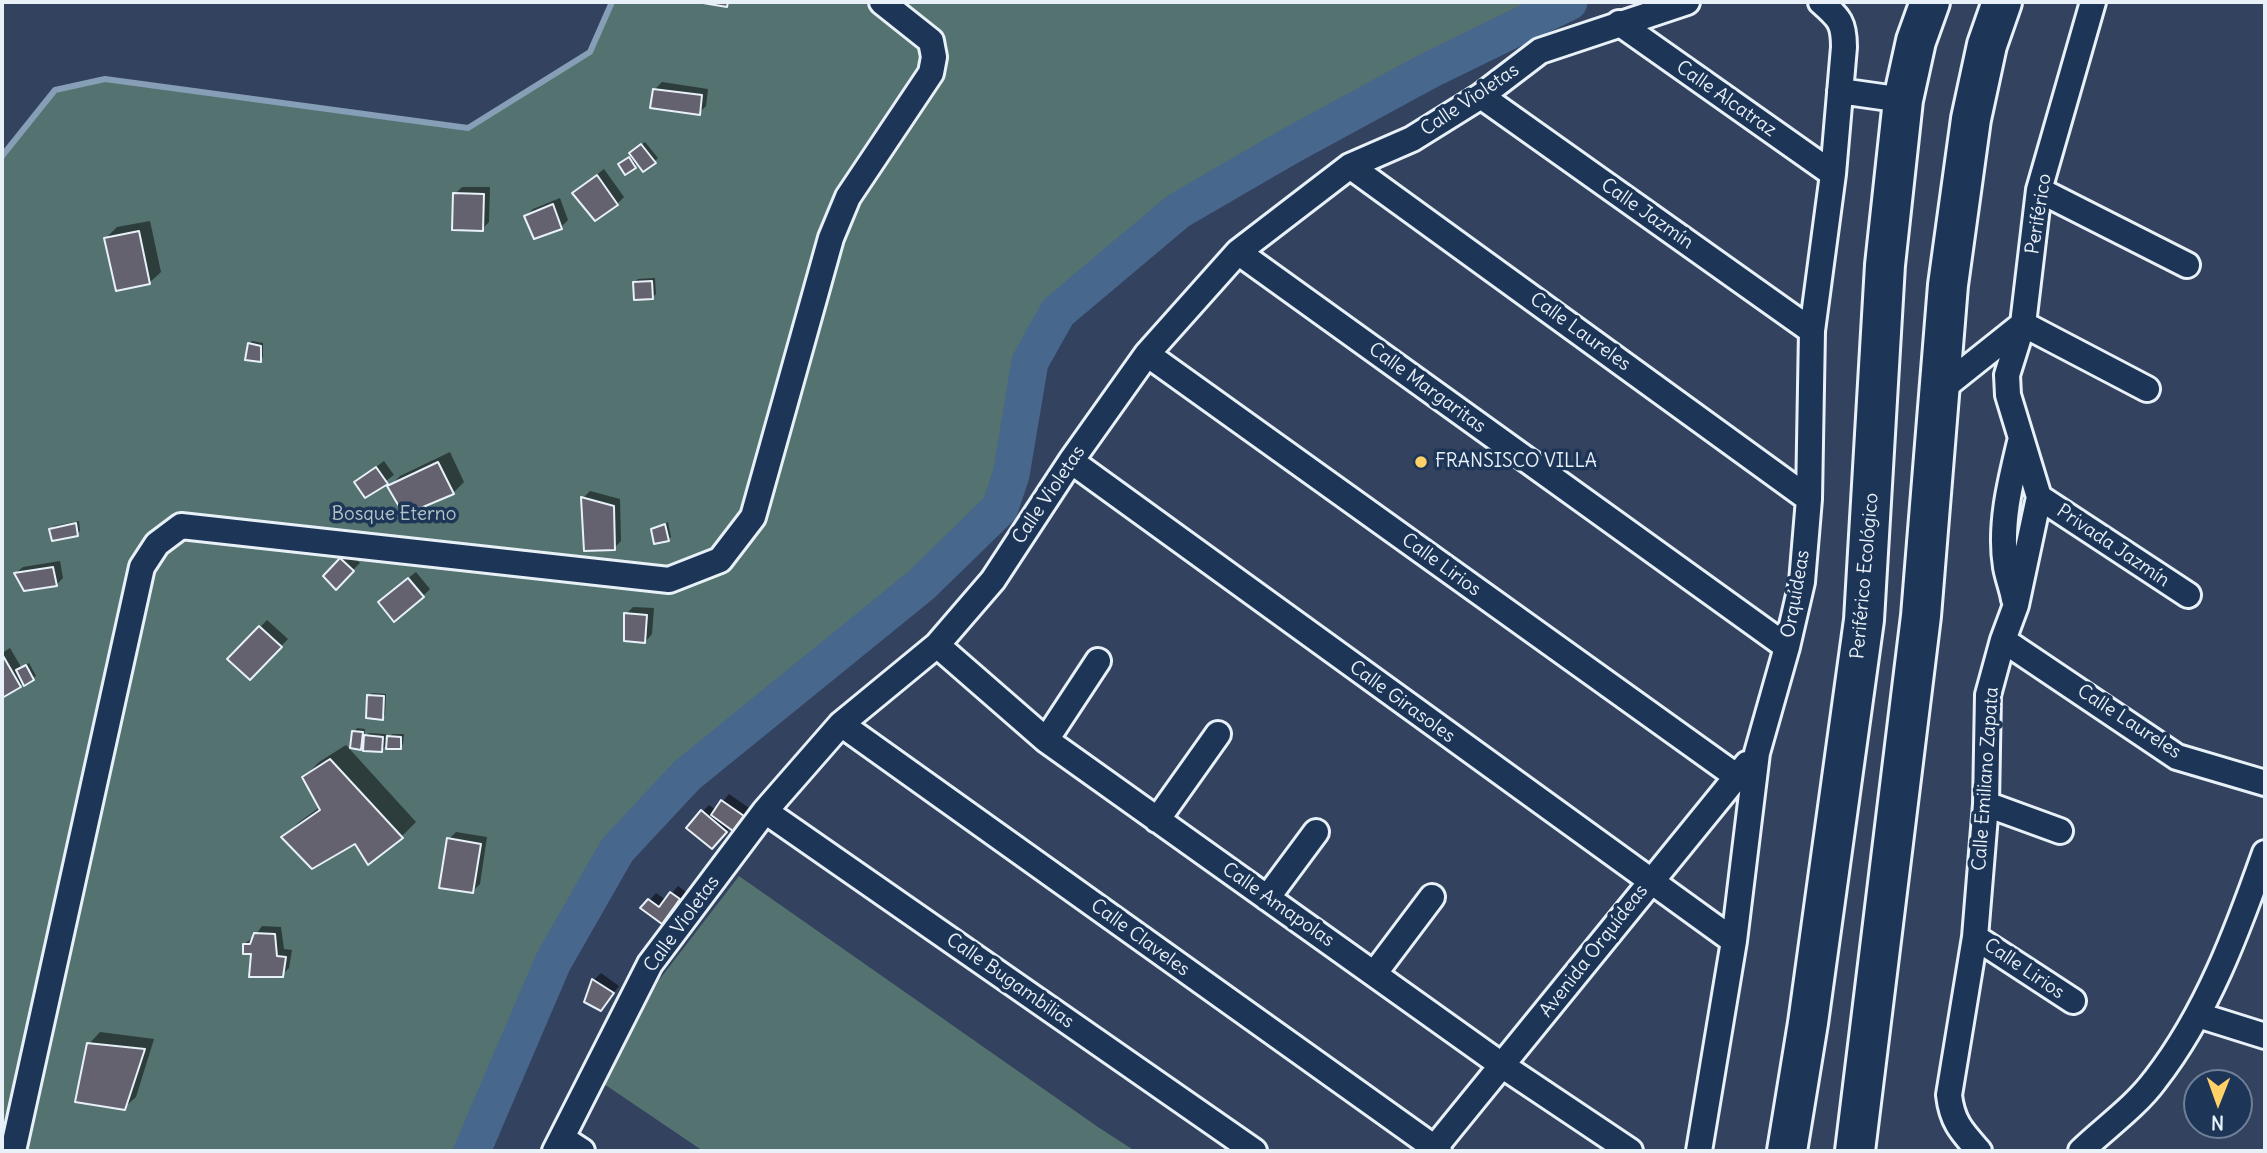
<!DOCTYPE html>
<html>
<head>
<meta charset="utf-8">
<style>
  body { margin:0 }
  #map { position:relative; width:2267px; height:1153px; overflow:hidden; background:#33425e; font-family:Delius,sans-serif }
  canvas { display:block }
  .frame { position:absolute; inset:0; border:4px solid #e8f1f8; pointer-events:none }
  .north { position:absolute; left:2183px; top:1069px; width:70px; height:70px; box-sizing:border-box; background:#1d3557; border:2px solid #6e8097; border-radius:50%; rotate:181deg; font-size:19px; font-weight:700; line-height:28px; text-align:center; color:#e8f1f8 }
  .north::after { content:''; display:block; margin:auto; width:24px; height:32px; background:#ffd166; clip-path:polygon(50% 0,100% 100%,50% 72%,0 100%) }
</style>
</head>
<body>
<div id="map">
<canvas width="2267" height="1153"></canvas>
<div class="frame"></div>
<div class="north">N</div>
</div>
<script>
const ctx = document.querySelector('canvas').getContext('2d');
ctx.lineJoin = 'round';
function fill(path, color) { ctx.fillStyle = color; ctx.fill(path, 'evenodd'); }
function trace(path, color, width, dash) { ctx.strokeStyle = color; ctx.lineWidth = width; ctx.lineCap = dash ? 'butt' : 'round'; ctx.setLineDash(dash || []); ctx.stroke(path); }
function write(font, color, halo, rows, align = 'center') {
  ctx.font = font + ' Delius,sans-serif'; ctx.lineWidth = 7; ctx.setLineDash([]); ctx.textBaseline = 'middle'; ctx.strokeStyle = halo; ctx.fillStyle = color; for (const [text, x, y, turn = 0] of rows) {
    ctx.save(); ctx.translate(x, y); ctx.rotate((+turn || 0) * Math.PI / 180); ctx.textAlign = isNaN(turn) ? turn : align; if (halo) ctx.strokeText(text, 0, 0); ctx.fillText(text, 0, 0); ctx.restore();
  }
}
const green = new Path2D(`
  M612 2H1569L1428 71 1290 146 1178 211 1058 312 1030 362 1011 475 1000 508 921 585 687 775 617 850 553 963 472 1151H2V156L55 90 105 79 468 128 590 52Z
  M739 876 1098 1127 1135 1151H703L604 1084 659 980Z`);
const shadow = new Path2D(`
  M662 82 708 89 706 106 699 113 655 89Z
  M645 142 658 158 655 161 638 163 625 173 623 162 633 156 634 150Z
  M604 169 624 197 617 204 574 193Z
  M462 187H490L489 222 482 229 455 194Z
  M560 198 568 220 561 227 526 216 533 209Z
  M150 221 161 272 149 283 106 238 117 227Z
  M655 278 656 294 653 297 634 282 638 279Z
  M252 341 263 343V357L260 360 249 344Z
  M450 452 464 482 453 493 389 487 400 476Z
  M384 461 394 475 365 496 356 482Z
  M590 491 620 499 621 541 614 548 583 498Z
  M79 521 80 531 77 534 51 529 54 526Z
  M668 522 671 537 668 540 653 530Z
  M349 552 360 563 336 587 325 576Z
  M60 561 63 578 56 585 16 573 23 567Z
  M416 572 430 589 423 596 387 595Z
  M633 607 654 608 652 634 645 642 626 614Z
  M267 620 288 639 250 678 230 659Z
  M10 648 21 667 29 663 36 676 2 696V653Z
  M372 693 386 694 385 715 382 718 369 696Z
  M357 728 365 729 364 737 369 733 386 734 385 740 392 734H404L403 744 400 748 388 743 382 750 365 743 360 748 354 732Z
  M346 745 416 822 401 837 356 842 284 837 298 823 320 807 304 777 319 762Z
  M729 794 749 808 740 821 730 827 719 840 702 812 709 805 716 810Z
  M456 832 487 837 480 884 472 892 449 839Z
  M678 886 686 892 669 915 643 908 656 893 666 900Z
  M262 926 281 927 284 949 292 950 289 968 282 975 244 944 254 937Z
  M601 973 619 986 601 1009 594 980Z
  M100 1032 154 1039 136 1097 124 1108 89 1044Z`);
const stream = new Path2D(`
  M2 156 55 90 105 79 468 128 590 52 612 2`);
const river = new Path2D(`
  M472 1151 553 962 617 850 687 775 921 585 1000 508 1011 475 1030 362 1058 312 1178 211 1290 146 1428 71 1569 2`);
const building = new Path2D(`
  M697 2H728L727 7Z
  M653 89 702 95 700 115 650 108Z
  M641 144 656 163 643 172 629 153Z
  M629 157 636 168 625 175 618 164Z
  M597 175 618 205 595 221 572 193Z
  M453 193 484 194 483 231 452 230Z
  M553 204 562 229 534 239 524 216Z
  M139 231 150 284 116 291 104 238Z
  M652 281 653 299 634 300 633 282Z
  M248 343 261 346V362L245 360Z
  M438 462 454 494 404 515 387 486Z
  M376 467 388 484 365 498 354 482Z
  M581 497 614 506 615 550 584 551Z
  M76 523 78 536 52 541 49 529Z
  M665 524 669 541 654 544 651 529Z
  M340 558 354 571 336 590 323 576Z
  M53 567 57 586 24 591 14 573Z
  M408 578 424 597 394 622 378 602Z
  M624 613 647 615 645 643 624 641Z
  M259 626 282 647 250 680 227 659Z
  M2 654 21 687 2 698Z
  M26 665 34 680 24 686 16 670Z
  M367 695 384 696 383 720 366 718Z
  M352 731 363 732 361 750 350 748Z
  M364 735 383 737 382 752 363 751Z
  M387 736 401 737V749H386Z
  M330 759 403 838 368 865 355 844 312 869 281 837 320 810 302 777Z
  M721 800 744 816 733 831 711 815Z
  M701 810 727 832 712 849 686 828Z
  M447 838 481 844 473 893 439 888Z
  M670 892 680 899 662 924 640 908 648 899 659 907Z
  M254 933 275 934 277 956 286 957 283 977H249L251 954H243V944H250Z
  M592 979 614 993 601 1011 584 1002Z
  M87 1043 145 1049 125 1110 75 1102Z`);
const street = new Path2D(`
  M1619 23 1833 174
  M1840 91 1903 100
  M1481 96 1812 331
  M1350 166 1809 499
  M2039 190 2187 265
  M1238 252 1787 647
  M2023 324 2147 389
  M1147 354 1736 776
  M1939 391 2023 324
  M1071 461 1734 941
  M2039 497 2188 595
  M2014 599C2012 588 2008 578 2006 567 1999 525 2011 479 2021 438
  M2003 640 2177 757 2265 783
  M937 645 1046 740 1503 1066 1630 1151
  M841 724 1439 1151
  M1046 740 1098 661
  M1986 804 2060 831
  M765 811 1254 1151
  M1157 820 1218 734
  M1267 898 1316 832
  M1975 937 2073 1001
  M1374 974 1432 897
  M2198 1015 2265 1036
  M562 1138 582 1151
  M13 1151 142 567 157 544 181 526 669 580 720 560 753 517 831 238 848 197 931 73 934 57 931 41 882 2
  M555 1151 650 964 765 811 841 724 937 645 993 580 1071 461 1147 354 1238 252 1350 166 1412 139 1481 96 1540 51 1687 2
  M1432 1151 1747 764
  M1699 1151 1734 941 1757 753 1787 647 1802 582 1809 499 1812 331 1833 174 1844 47C1844 22 1839 18 1821 2
  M1979 1151C1962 1132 1952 1122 1949 1095L1975 937 1986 804 1988 695 2003 640 2016 605 2039 497 2008 395 2007 375 2023 324 2039 190 2093 2
  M2081 1151C2105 1128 2135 1107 2155 1080 2207 1013 2237 932 2265 853`);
const highway = new Path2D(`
  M1787 1151 1808 1023 1864 620 1885 265 1903 100 1916 41 1930 2
  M1855 1151 1921 616 1948 285 1971 119 1987 45 2002 2`);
const markers = [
  [1421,462,7,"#ffd166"]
];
const streetNames = [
  ["Calle Alcatraz",1726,99,35],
  ["Calle Violetas",1470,100,-34],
  ["Calle Jazmín",1647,214,35],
  ["Periférico",2039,214,-81],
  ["Calle Laureles",1580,332,36],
  ["Calle Margaritas",1427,388,36],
  ["Calle Violetas",1049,495,-56],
  ["Privada Jazmín",2113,546,34],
  ["Calle Lirios",1441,565,36],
  ["Periférico Ecológico",1865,576,-85],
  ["Orquídeas",1796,594,-80],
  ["Calle Girasoles",1402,702,36],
  ["Calle Laureles",2129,722,33],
  ["Calle Emiliano Zapata",1986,779,-86],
  ["Calle Amapolas",1278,905,35],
  ["Calle Violetas",682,924,-54],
  ["Calle Claveles",1140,938,36],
  ["Avenida Orquídeas",1594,951,-52],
  ["Calle Lirios",2024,969,34],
  ["Calle Bugambilias",1010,981,35]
];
const poiNames = [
  ["FRANSISCO VILLA",1435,462]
];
const parkNames = [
  ["Bosque Eterno",394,515]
];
fill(green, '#537270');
fill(shadow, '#0007');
trace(stream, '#879eb7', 6);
trace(river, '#47678c', 37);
fill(building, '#656270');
trace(building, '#e8f1f8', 2);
trace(street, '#e8f1f8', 30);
trace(highway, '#e8f1f8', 44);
trace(street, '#1d3557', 24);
trace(highway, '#1d3557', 38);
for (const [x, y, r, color] of markers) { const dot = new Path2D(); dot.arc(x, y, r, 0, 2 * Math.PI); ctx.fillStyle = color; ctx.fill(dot); trace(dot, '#1d3557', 2.5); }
write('19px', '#e8f1f8', '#1d3557', streetNames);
write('19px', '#e8f1f8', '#1d3557', poiNames, 'left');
write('19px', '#b4c5c8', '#1d3557', parkNames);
</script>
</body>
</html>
